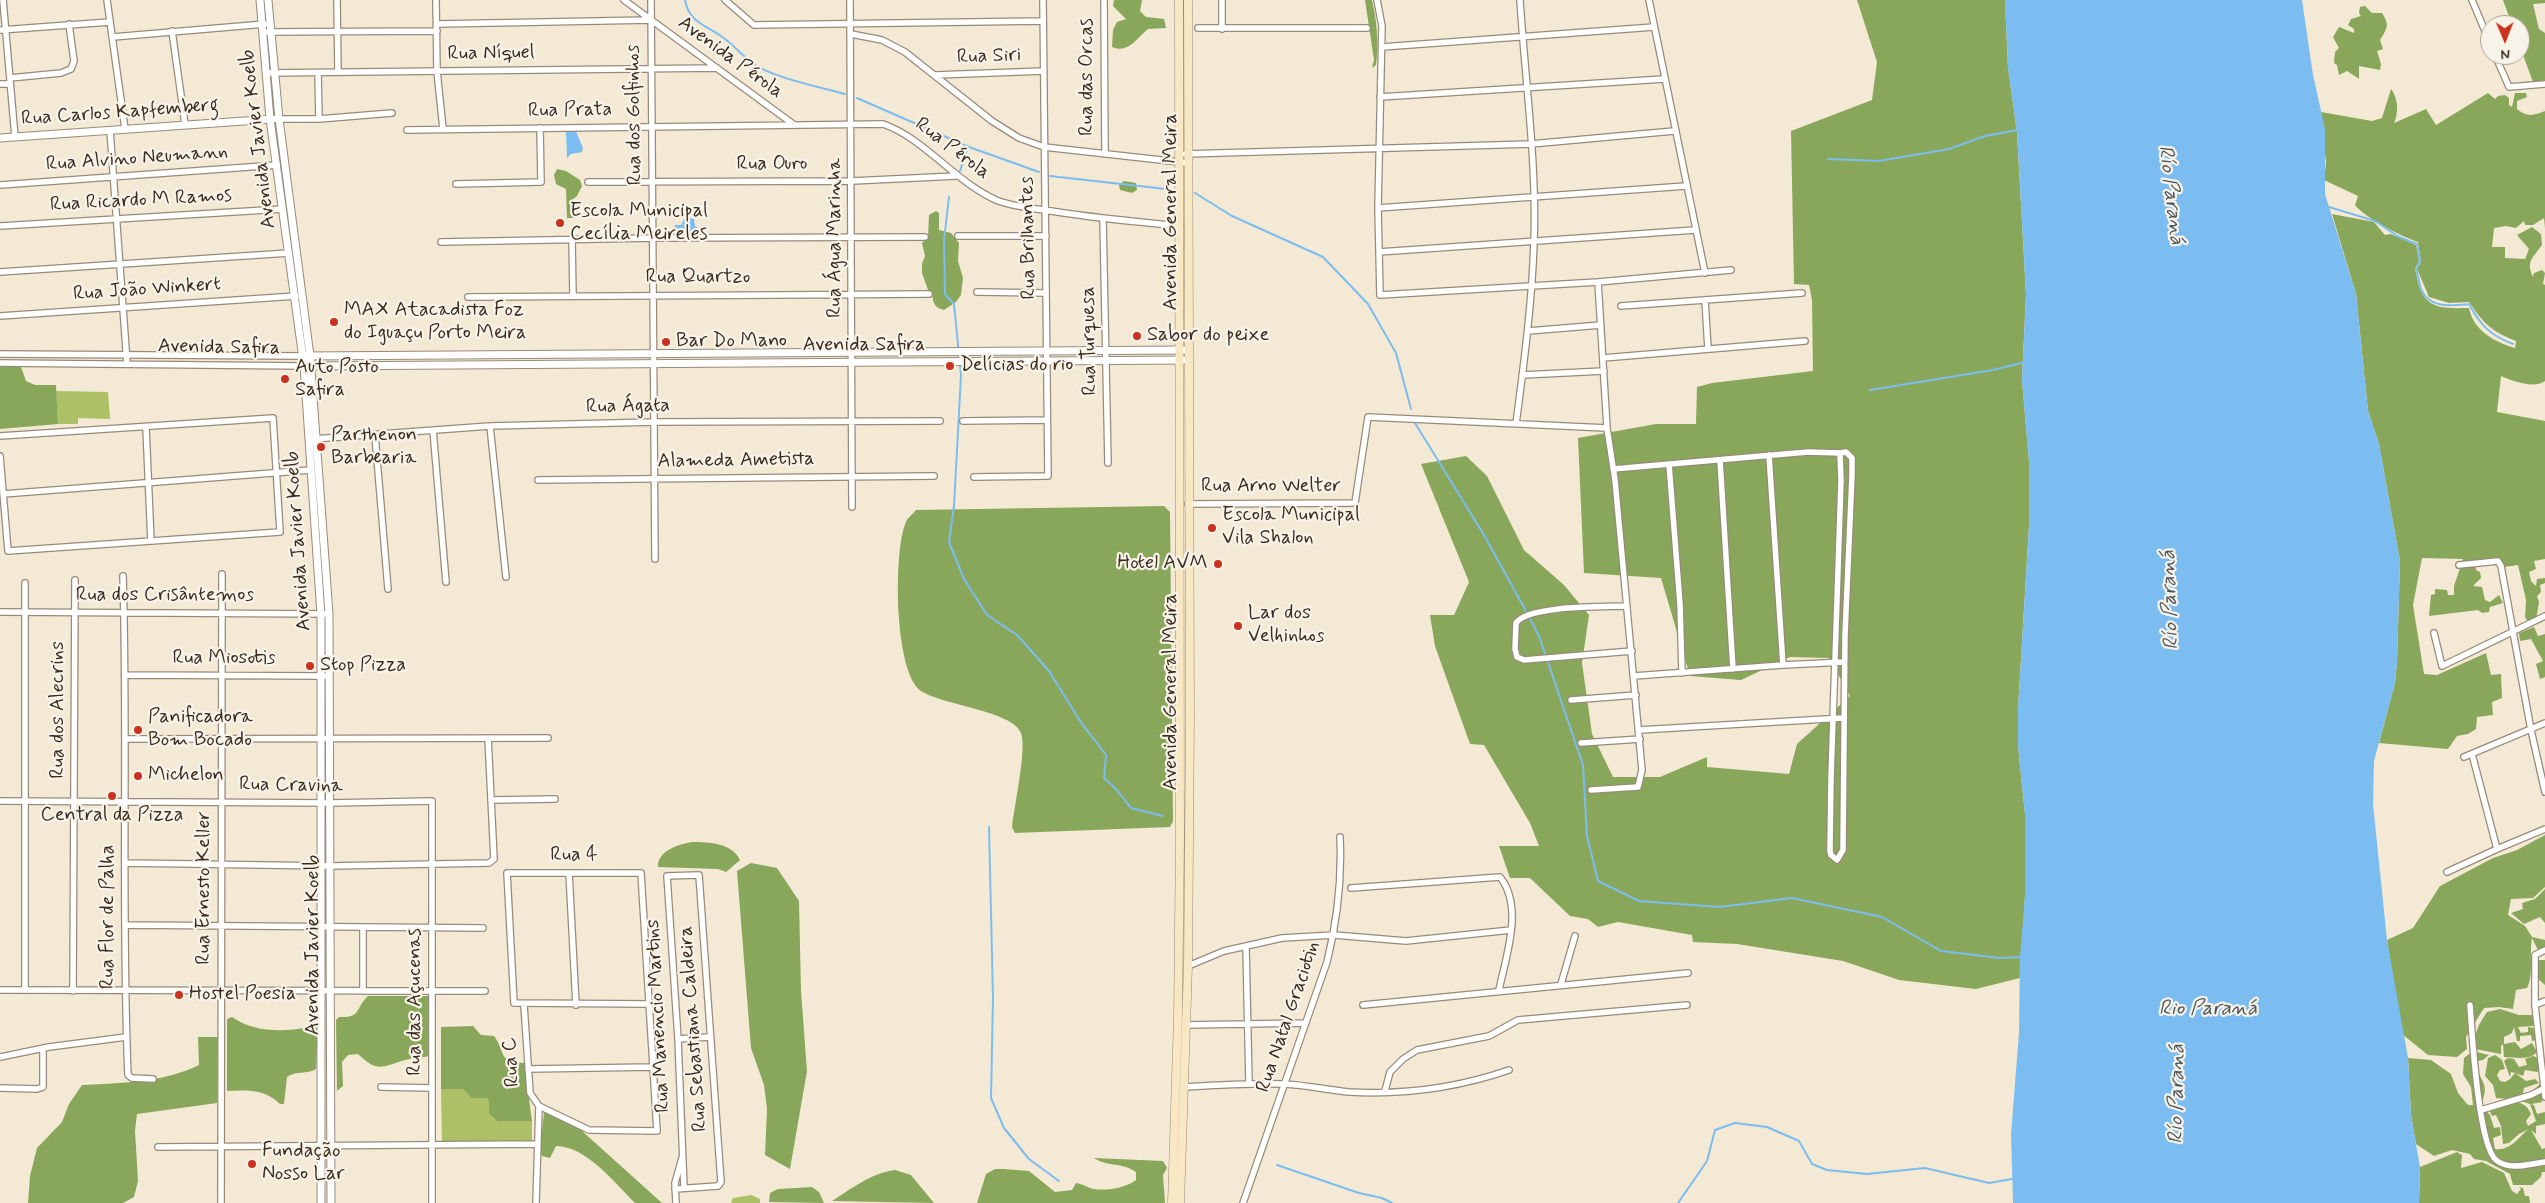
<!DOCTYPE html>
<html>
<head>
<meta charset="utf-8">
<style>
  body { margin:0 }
  #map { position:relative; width:2545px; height:1203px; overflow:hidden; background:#f4e9d4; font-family:Mynerve,sans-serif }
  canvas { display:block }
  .north { position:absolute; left:2480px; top:15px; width:50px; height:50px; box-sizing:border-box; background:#f7f3e8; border:1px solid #aca397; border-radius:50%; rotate:179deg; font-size:14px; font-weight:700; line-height:20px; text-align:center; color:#3b2a1e }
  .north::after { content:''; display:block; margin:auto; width:18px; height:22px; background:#c8321e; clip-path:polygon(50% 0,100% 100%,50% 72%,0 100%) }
</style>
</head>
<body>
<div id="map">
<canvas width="2545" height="1203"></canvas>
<div class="north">N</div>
</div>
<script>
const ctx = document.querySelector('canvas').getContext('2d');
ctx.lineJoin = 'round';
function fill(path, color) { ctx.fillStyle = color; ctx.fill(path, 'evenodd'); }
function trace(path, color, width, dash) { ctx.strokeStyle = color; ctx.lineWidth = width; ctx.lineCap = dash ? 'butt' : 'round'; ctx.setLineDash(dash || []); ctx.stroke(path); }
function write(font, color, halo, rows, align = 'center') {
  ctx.font = font + ' Mynerve,sans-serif'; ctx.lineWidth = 4.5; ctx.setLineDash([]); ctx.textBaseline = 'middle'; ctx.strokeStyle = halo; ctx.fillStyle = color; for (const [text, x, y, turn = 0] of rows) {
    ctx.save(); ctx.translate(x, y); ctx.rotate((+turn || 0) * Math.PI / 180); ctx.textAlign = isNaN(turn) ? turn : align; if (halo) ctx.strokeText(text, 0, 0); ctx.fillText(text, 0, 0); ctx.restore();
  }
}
const green = new Path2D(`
  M56 391 108 392 110 419 78 418V424H58Z
  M441 1089H463L471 1098H486L489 1101V1114L497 1121H532V1141L442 1142Z
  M751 1195 760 1199V1203H731L733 1198Z`);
const forest = new Path2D(`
  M1114 0H1142L1140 11 1146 17 1164 19 1166 28 1148 29C1136 39 1128 54 1112 47L1113 30 1117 22 1126 19 1113 6Z
  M1365 0H1372C1377 22 1379 43 1376 65L1372 68 1374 60Z
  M1857 0H2005L2008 68 2017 132 2026 294 2022 380 2029 461V526L2018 709V746L2025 814V896L2020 978 1976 989 1899 980 1843 961 1737 944 1693 942 1692 935 1618 922 1598 927 1588 919 1570 916 1530 878H1510L1499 846H1539L1530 823 1484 745 1470 744 1435 646 1430 615H1454L1469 582 1421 464 1466 456 1487 476 1524 550 1564 585 1589 615 1582 663 1592 734 1613 777H1660L1707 757V767L1789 774 1797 744 1850 696 1829 658 1790 657 1741 680 1690 676 1661 578 1584 573 1578 438 1656 424H1696L1697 387 1712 383 1813 371 1812 300 1809 285 1794 284 1791 131 1872 100 1877 62Z
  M2503 0H2545V3L2533 4 2539 29 2545 33V80L2533 82 2520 47V25H2512Z
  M2365 6 2372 13H2382C2390 25 2387 29 2380 40L2383 49 2377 51 2381 64 2380 70 2359 66V79L2347 71 2339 75 2337 65 2334 63 2335 52 2339 48 2333 37 2339 27 2354 33V29L2348 25 2351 19 2361 16 2359 13 2360 7Z
  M2391 89C2398 98 2399 112 2394 123L2426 109 2436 125 2488 93 2495 99 2498 96 2505 95 2509 98V105L2512 107 2515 93H2526L2527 97 2517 101V109C2528 118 2534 115 2545 111V228L2544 218 2533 225H2525L2524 221 2516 228 2506 226 2494 228 2492 247H2505V258L2525 259 2529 249 2517 235 2532 227 2541 234 2542 245C2532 259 2526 261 2533 277L2534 273 2542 270 2545 273 2543 284 2545 285V381C2535 389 2512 381 2501 376L2497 412 2545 421V559L2534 561 2536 569 2529 572 2531 581 2536 586 2537 579 2545 578V583L2540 585 2541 592 2537 596 2539 602 2536 620 2528 622 2525 617 2526 600 2518 565 2504 567 2483 559 2475 563 2476 570 2480 572 2481 578 2473 586 2482 587 2485 600 2490 602 2499 595 2503 603 2490 607 2489 612 2482 613 2478 610 2429 616 2431 595 2435 594V589L2447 590 2448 595H2454V586L2463 559 2422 558 2413 605 2424 674 2437 675 2486 653 2491 675 2501 674 2502 698 2492 702 2493 715 2477 717 2476 729 2468 734 2457 736 2448 749 2379 743 2395 683 2397 661 2400 561 2379 444 2368 411 2356 294 2332 214 2374 222 2385 235 2391 234 2416 245 2419 261 2415 269C2417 276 2418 283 2420 289 2429 311 2449 308 2469 308 2473 330 2494 342 2515 348L2516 341C2492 332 2483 323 2469 302L2449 303 2429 297 2417 269 2421 262 2418 242C2402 237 2365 218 2355 205L2358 196 2324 180 2326 163 2321 112 2372 121 2382 118Z
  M557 169 566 171 580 180 582 186 577 196 572 200V207L578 210 573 218H567L566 189 556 184 554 175Z
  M1124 181 1136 183 1137 190 1132 193 1120 190 1119 185Z
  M936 211 939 213V230L951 233 959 243 958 261 963 278 961 295 956 302 944 310C934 308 933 302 932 293L928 290 922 273V264L925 256 922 243 928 237 929 215Z
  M0 365 21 367 26 381 35 385H56L58 424 0 429Z
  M1164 506 1170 512 1173 821 1170 827 1015 833 1012 827C1014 808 1027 748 1021 733 1013 711 942 705 921 691 894 673 893 550 906 522 907 518 913 514 916 510Z
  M2534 627 2538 636 2545 634V677L2540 679 2536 664 2543 661 2531 639 2520 641 2519 633Z
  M2545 835V887L2533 898 2511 899 2508 915 2525 926 2532 937 2545 940V948L2539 952 2532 938C2529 954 2534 975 2527 988L2516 990 2513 1009 2499 1007 2484 1008 2466 1037 2467 1049 2457 1057 2428 1055 2402 1034 2387 940 2413 928 2440 886 2493 858 2517 850Z
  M692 842C709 842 732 843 740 860L726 872 718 869 658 867C657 851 679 844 692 842Z
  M751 863 777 868 799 901 801 991 807 1071 790 1169 765 1155 767 1109 764 1085 751 1048 737 871Z
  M2545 889V923L2540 917 2524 924 2511 913 2523 909 2522 903 2535 899Z
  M2539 960H2545V985L2538 979 2537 965Z
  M368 996H429V1056C421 1058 413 1058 405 1060 381 1067 378 1073 358 1054L348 1055 342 1062 343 1086 337 1091 336 1020 339 1017C362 1018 355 1008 368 996Z
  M2500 1009 2519 1015H2532L2536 1020 2533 1026 2518 1027 2521 1033 2528 1032V1027L2533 1028 2537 1040 2532 1041 2531 1035 2520 1036V1041H2517L2514 1027 2512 1033 2504 1037V1044L2515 1042 2521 1049 2532 1043 2537 1052C2529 1061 2515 1057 2504 1057L2503 1044 2501 1046V1054L2475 1049C2474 1033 2478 1025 2487 1012Z
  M232 1017C254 1032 279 1032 304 1028 310 1027 314 1024 318 1024L316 1069C307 1075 296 1070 287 1077L284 1104H280C265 1089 247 1090 227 1091V1019Z
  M473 1026 481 1035 494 1036C507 1053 496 1061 524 1063L532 1121H497L489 1114V1101L486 1098H471L463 1089H441V1027Z
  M198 1037H218L217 1103 137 1114 135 1131 138 1181 134 1197 123 1203H28L30 1176 37 1148 62 1122 69 1104 82 1085C121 1083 162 1083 199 1065Z
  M2473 1051 2489 1055 2483 1060 2477 1061C2476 1080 2492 1082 2481 1104L2490 1115 2494 1128 2500 1127 2501 1135 2493 1138 2495 1149C2511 1151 2518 1137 2529 1129L2519 1134 2509 1143 2503 1144 2501 1126 2496 1115 2492 1116 2487 1105C2501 1099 2525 1097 2531 1114L2526 1121 2528 1126 2536 1121 2530 1104 2518 1100 2496 1098 2493 1085 2485 1076 2488 1058 2495 1055 2502 1060 2505 1069 2500 1070 2497 1075 2500 1081 2505 1082 2510 1079 2515 1073 2511 1072 2510 1077 2504 1061 2508 1058 2514 1059 2519 1067 2527 1065 2525 1059 2533 1056 2538 1058 2540 1069 2537 1072 2525 1070 2523 1076 2515 1073 2526 1081 2535 1079 2539 1083 2524 1088 2523 1093 2528 1095 2540 1084 2542 1102 2531 1104 2534 1105 2537 1114 2545 1112V1124L2536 1126V1134L2531 1130 2542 1149 2545 1148V1172H2542L2541 1177 2532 1185H2513L2510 1174 2486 1161 2474 1159 2470 1154 2452 1150 2434 1156 2416 1144 2411 1115 2408 1058 2431 1060 2451 1074 2458 1093 2468 1105H2473L2471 1087 2463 1074 2464 1058Z
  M549 1111 582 1131 662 1203H635C615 1183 586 1146 556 1146L550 1158 542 1156 540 1147 544 1113Z
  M2457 1152 2462 1155 2461 1168 2482 1162 2504 1173 2512 1191 2517 1194 2521 1189 2519 1187 2523 1188 2525 1196H2529L2530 1203H2419L2420 1167Z
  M1094 1158 1163 1161 1167 1168 1163 1175 1165 1203H977L986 1174 995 1169H1003L1029 1171 1055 1192 1072 1190 1076 1183C1083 1184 1088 1188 1094 1189 1108 1191 1125 1188 1136 1180V1172C1122 1162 1107 1167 1094 1158Z
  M895 1170 911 1175 934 1203 832 1201C851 1189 871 1173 895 1170Z
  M812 1187 819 1192 824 1203 769 1202 770 1193 778 1189Z`);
const water = new Path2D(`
  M2005 0H2302L2313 75 2325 129V194L2356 294 2368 411 2379 444 2400 561 2397 661 2395 683 2374 761 2373 804 2387 940 2408 1058 2411 1115 2420 1167 2419 1203H2013L2011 1134 2019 1033 2020 957 2025 896V814L2018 746V709L2029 526V461L2022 380 2026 294 2017 132 2008 68Z
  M575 129 583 148 582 152 571 154 567 158 566 132Z
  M690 218 694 219 695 226 702 230V234L690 237 686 234 672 235 675 225H681L684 219Z`);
const stream = new Path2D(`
  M685 0C689 22 705 25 721 36 733 44 742 56 754 64 771 77 823 88 845 94
  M857 98 969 147 1039 172
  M1828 159 1879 161 1949 149 1985 136 2017 130
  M960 171 968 147
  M1050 176 1175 190
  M1195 193 1232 216 1323 257 1368 304 1396 353 1411 409
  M949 197 944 240 945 294 954 304 961 375 954 506 949 542 964 579 987 615 1017 635 1049 671 1082 724 1106 755 1104 778 1117 790 1131 808 1163 816
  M2329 207 2375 221 2399 237 2417 244 2420 261 2416 270C2418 275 2419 280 2420 286 2427 309 2450 306 2469 304 2481 326 2490 335 2513 344
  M1870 390 1993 370 2025 362
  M1415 423 1484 535 1527 613
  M1529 617 1539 636 1583 765 1587 836 1598 881 1639 901 1719 907 1792 898 1882 917 1941 951 2000 958 2021 957
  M989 827 993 998 991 1098 1004 1128 1029 1159 1059 1181
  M1277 1165 1359 1193 1382 1198 1392 1203
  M1678 1203 1707 1161 1715 1130 1735 1123 1767 1127 1799 1141 1812 1164 1827 1170 1867 1174 1925 1168 1989 1183 2012 1179`);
const minor = new Path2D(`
  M3 0 15 137
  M107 0 125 129
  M337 0 338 72
  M436 0 437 71 443 129
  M624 0 793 124
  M651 0 655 559
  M725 0 754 25 1043 21
  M850 0 852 507
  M1104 0 1105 154
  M1222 0V29
  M1377 0 1382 26 1378 208 1380 295 1598 282 1731 270
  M1649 0 1705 273
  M2472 0 2490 43
  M437 24 651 20
  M1198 28H1367
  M0 30 110 22
  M172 31 185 124
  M267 32 437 31
  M851 34 882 40 905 52 992 121 1019 138 1044 147 1188 163
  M113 37 265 24
  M1382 47 1654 27
  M2495 55 2509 87 2545 84
  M266 73 717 68
  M318 73 319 119
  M936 75 1044 71
  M10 78 61 73 71 69 74 61 69 24
  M0 84H10
  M1380 97 1664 79
  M279 119H319L392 113
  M110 130 127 363
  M407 130 883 124C924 138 954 181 996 200 1013 207 1033 208 1051 211 1094 218 1137 222 1180 226
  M1185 154 1531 144 1674 131
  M588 182 852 181 956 176
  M456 184 541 182 540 128
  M0 185 277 165
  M1378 208 1686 186
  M1103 219 1108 463
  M0 226 283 209
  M958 236H1046
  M572 239 573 296
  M441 242 652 238 925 237
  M1379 252 1695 230
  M0 272 289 253
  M977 292 1046 293
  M468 297 929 294
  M1705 300 1708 349
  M1621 306 1802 293
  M0 316 296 296
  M1528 331 1601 325
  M0 354 303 356
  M1603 358 1805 341
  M0 363 304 366
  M1522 375 1604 371
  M963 421 1047 420
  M1516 424C1524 363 1532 303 1534 242 1537 165 1525 78 1520 0
  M490 426 506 577
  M146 428 151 541
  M433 430 446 582
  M375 435 388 589
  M0 436 273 418 280 532 8 551 0 456
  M313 439 490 426 655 422 940 421
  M1846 452 1852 458V475L1845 635 1843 850 1837 860 1831 855 1830 851 1831 778 1841 481 1840 453Z
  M1720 460 1733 669
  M1669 464 1680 604 1682 673
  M1613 469 1808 452 1840 453
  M974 477 1048 476 1043 0
  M538 480 934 476
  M3 494 311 470
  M1188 504 1355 503 1368 417 1607 428
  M2459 565 2498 561 2501 566 2531 730 2545 792
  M123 576C128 742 121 909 128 1075L132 1078 153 1079
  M25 583V990
  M1627 606C1605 607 1528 605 1516 623L1515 649 1517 657 1524 660 1632 651
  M0 612 329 614
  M2434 633 2442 666 2545 616
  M1783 665 1844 662
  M127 675 324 676
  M1634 676 1783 665 1769 455
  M1571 700 1636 695
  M1639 730 1843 718
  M126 739 548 738
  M1581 743 1640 739
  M2472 754 2497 849 2545 829
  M2464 757 2545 723
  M1591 790 1638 787 1642 770 1615 480 1607 428 1598 282
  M491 800 555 799
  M0 801 330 803 432 801V1203
  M125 863 330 866 489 863 494 859 488 738
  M2447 872 2497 849
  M569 873 576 1005
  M1351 888 1500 877C1524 907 1506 956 1499 990
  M125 925 483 928
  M363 928V991
  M1246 947 1249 1083
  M2545 950 2535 955V1005L2545 1097
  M1188 966 1224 951 1282 938 1334 935 1406 941 1511 930
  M1561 984 1575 936
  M0 990 485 991
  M73 991 75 580
  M524 1005 530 1093 539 1106 536 1203
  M1363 1005 1688 973
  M2470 1005C2472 1032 2478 1145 2496 1160 2509 1171 2530 1164 2545 1162
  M2535 1005 2545 1001
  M1186 1025 1304 1023
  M678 1039 710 1037
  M0 1057 49 1047 126 1037
  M528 1069 653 1067
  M381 1087 432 1088
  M1185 1087C1218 1085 1251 1083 1284 1084 1306 1085 1327 1090 1349 1092 1404 1095 1457 1088 1509 1070
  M0 1088 37 1089 43 1087V1049
  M1385 1091 1390 1072 1403 1059 1417 1050 1489 1036 1518 1020 1687 1005
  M539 1106 589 1130 657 1131 641 873H507L514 1003 650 1004
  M2481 1110 2531 1095 2545 1088
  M158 1147 537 1144
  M675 1189 718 1186 721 1182 699 875 667 876 678 1039 684 1188
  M221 1203 222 574
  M676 1203 675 1183 682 1158
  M1243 1203 1327 962C1337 922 1342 879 1340 837`);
const tertiary = new Path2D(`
  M260 0 270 119 304 366 321 615V1203
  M268 0 279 119 310 356 329 614 331 1203
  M0 138 273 119
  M306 356 1185 350
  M307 366 1188 360`);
const secondary = new Path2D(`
  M1172 1203 1178 1017 1180 838 1179 0
  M1180 1203 1188 966 1190 716 1188 0`);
const markers = [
  [560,223,5,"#c8321e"],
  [334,322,5,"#c8321e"],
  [1137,336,5,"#c8321e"],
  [666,342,5,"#c8321e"],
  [950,366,5,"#c8321e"],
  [285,379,5,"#c8321e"],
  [321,447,5,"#c8321e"],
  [1212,528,5,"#c8321e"],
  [1218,564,5,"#c8321e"],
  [1238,626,5,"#c8321e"],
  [310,666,5,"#c8321e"],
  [138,730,5,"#c8321e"],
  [138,776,5,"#c8321e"],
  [112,796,5,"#c8321e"],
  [179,995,5,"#c8321e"],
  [252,1164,5,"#c8321e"]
];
const streetNames = [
  ["Rua Níquel",491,54,-1],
  ["Rua Siri",989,57,-2],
  ["Avenida Pérola",730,58,36],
  ["Rua das Orcas",1088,77,-90],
  ["Rua Prata",570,111,-1],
  ["Rua Carlos Kapfemberg",120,113,-4],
  ["Rua dos Golfinhos",635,115,-91],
  ["Avenida Javier Koelb",259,139,-97],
  ["Rua Pérola",952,149,37],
  ["Rua Alvino Neumann",137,159,-4],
  ["Rua Ouro",772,165],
  ["Rua Ricardo M Ramos",141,201,-3],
  ["Avenida General Meira",1172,212,-90],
  ["Rua Água Marinha",836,238,-90],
  ["Rua Brilhantes",1029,238,-91],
  ["Rua Quartzo",698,278],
  ["Rua João Winkert",147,290,-4],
  ["Rua Turquesa",1090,341,-91],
  ["Avenida Safira",864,346],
  ["Avenida Safira",219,348,1],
  ["Rua Ágata",628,407,-1],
  ["Alameda Ametista",736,461,-1],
  ["Rua Arno Welter",1271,487],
  ["Avenida Javier Koelb",299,541,-94],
  ["Rua dos Crisântemos",165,596],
  ["Rua Miosotis",224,659],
  ["Avenida General Meira",1172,692,-90],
  ["Rua dos Alecrins",59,710,-90],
  ["Rua Cravina",291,786,1],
  ["Rua 4",574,856],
  ["Rua Ernesto Keller",205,888,-90],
  ["Rua Flor de Palha",109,917,-90],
  ["Avenida Javier Koelb",314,945,-90],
  ["Rua das Açucenas",416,1002,-90],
  ["Rua Manencio Martins",659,1016,-93],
  ["Rua Natal Graciotin",1289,1017,-71],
  ["Rua Sebastiana Caldeira",694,1029,-94],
  ["Rua C",512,1062,-94]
];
const poiNames = [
  ["Escola Municipal",570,212],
  ["Cecília Meireles",570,235],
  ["MAX Atacadista Foz",344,311],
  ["do Iguaçu Porto Meira",344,334],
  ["Sabor do peixe",1147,336],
  ["Bar Do Mano",676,342],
  ["Delícias do rio",960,366],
  ["Auto Posto",295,368],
  ["Safira",295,391],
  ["Parthenon",331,436],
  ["Barbearia",331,459],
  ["Escola Municipal",1222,516],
  ["Vila Shalon",1222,539],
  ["Hotel AVM",1208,564,"right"],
  ["Lar dos",1248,614],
  ["Velhinhos",1248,637],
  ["Stop Pizza",320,666],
  ["Panificadora",148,718],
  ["Bom Bocado",148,741],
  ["Michelon",148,776],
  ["Central da Pizza",112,816,"center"],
  ["Hostel Poesia",189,995],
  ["Fundação",262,1152],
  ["Nosso Lar",262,1175]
];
const waterNames = [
  ["Río Paraná",2170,195,83],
  ["Río Paraná",2171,600,-92],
  ["Rio Paraná",2208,1010],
  ["Río Paraná",2178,1094,-89]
];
fill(green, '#acc165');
fill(forest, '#89a75a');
fill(water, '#7bbdf0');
trace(stream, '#7bbdf0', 2);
trace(minor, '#988a79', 8);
trace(tertiary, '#988a79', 9);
trace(secondary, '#988a79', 9);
trace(minor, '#fff', 5.5);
trace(tertiary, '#fff', 7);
trace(secondary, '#f7e8c3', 8);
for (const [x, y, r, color] of markers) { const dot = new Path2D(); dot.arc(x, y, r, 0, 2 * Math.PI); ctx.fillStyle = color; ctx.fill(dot); trace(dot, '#f7f3e8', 2); }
write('20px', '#3b2a1e', '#f7f3e8', streetNames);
write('20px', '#3b2a1e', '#f7f3e8', poiNames, 'left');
write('italic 21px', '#4e565d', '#f7f3e8', waterNames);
</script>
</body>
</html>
